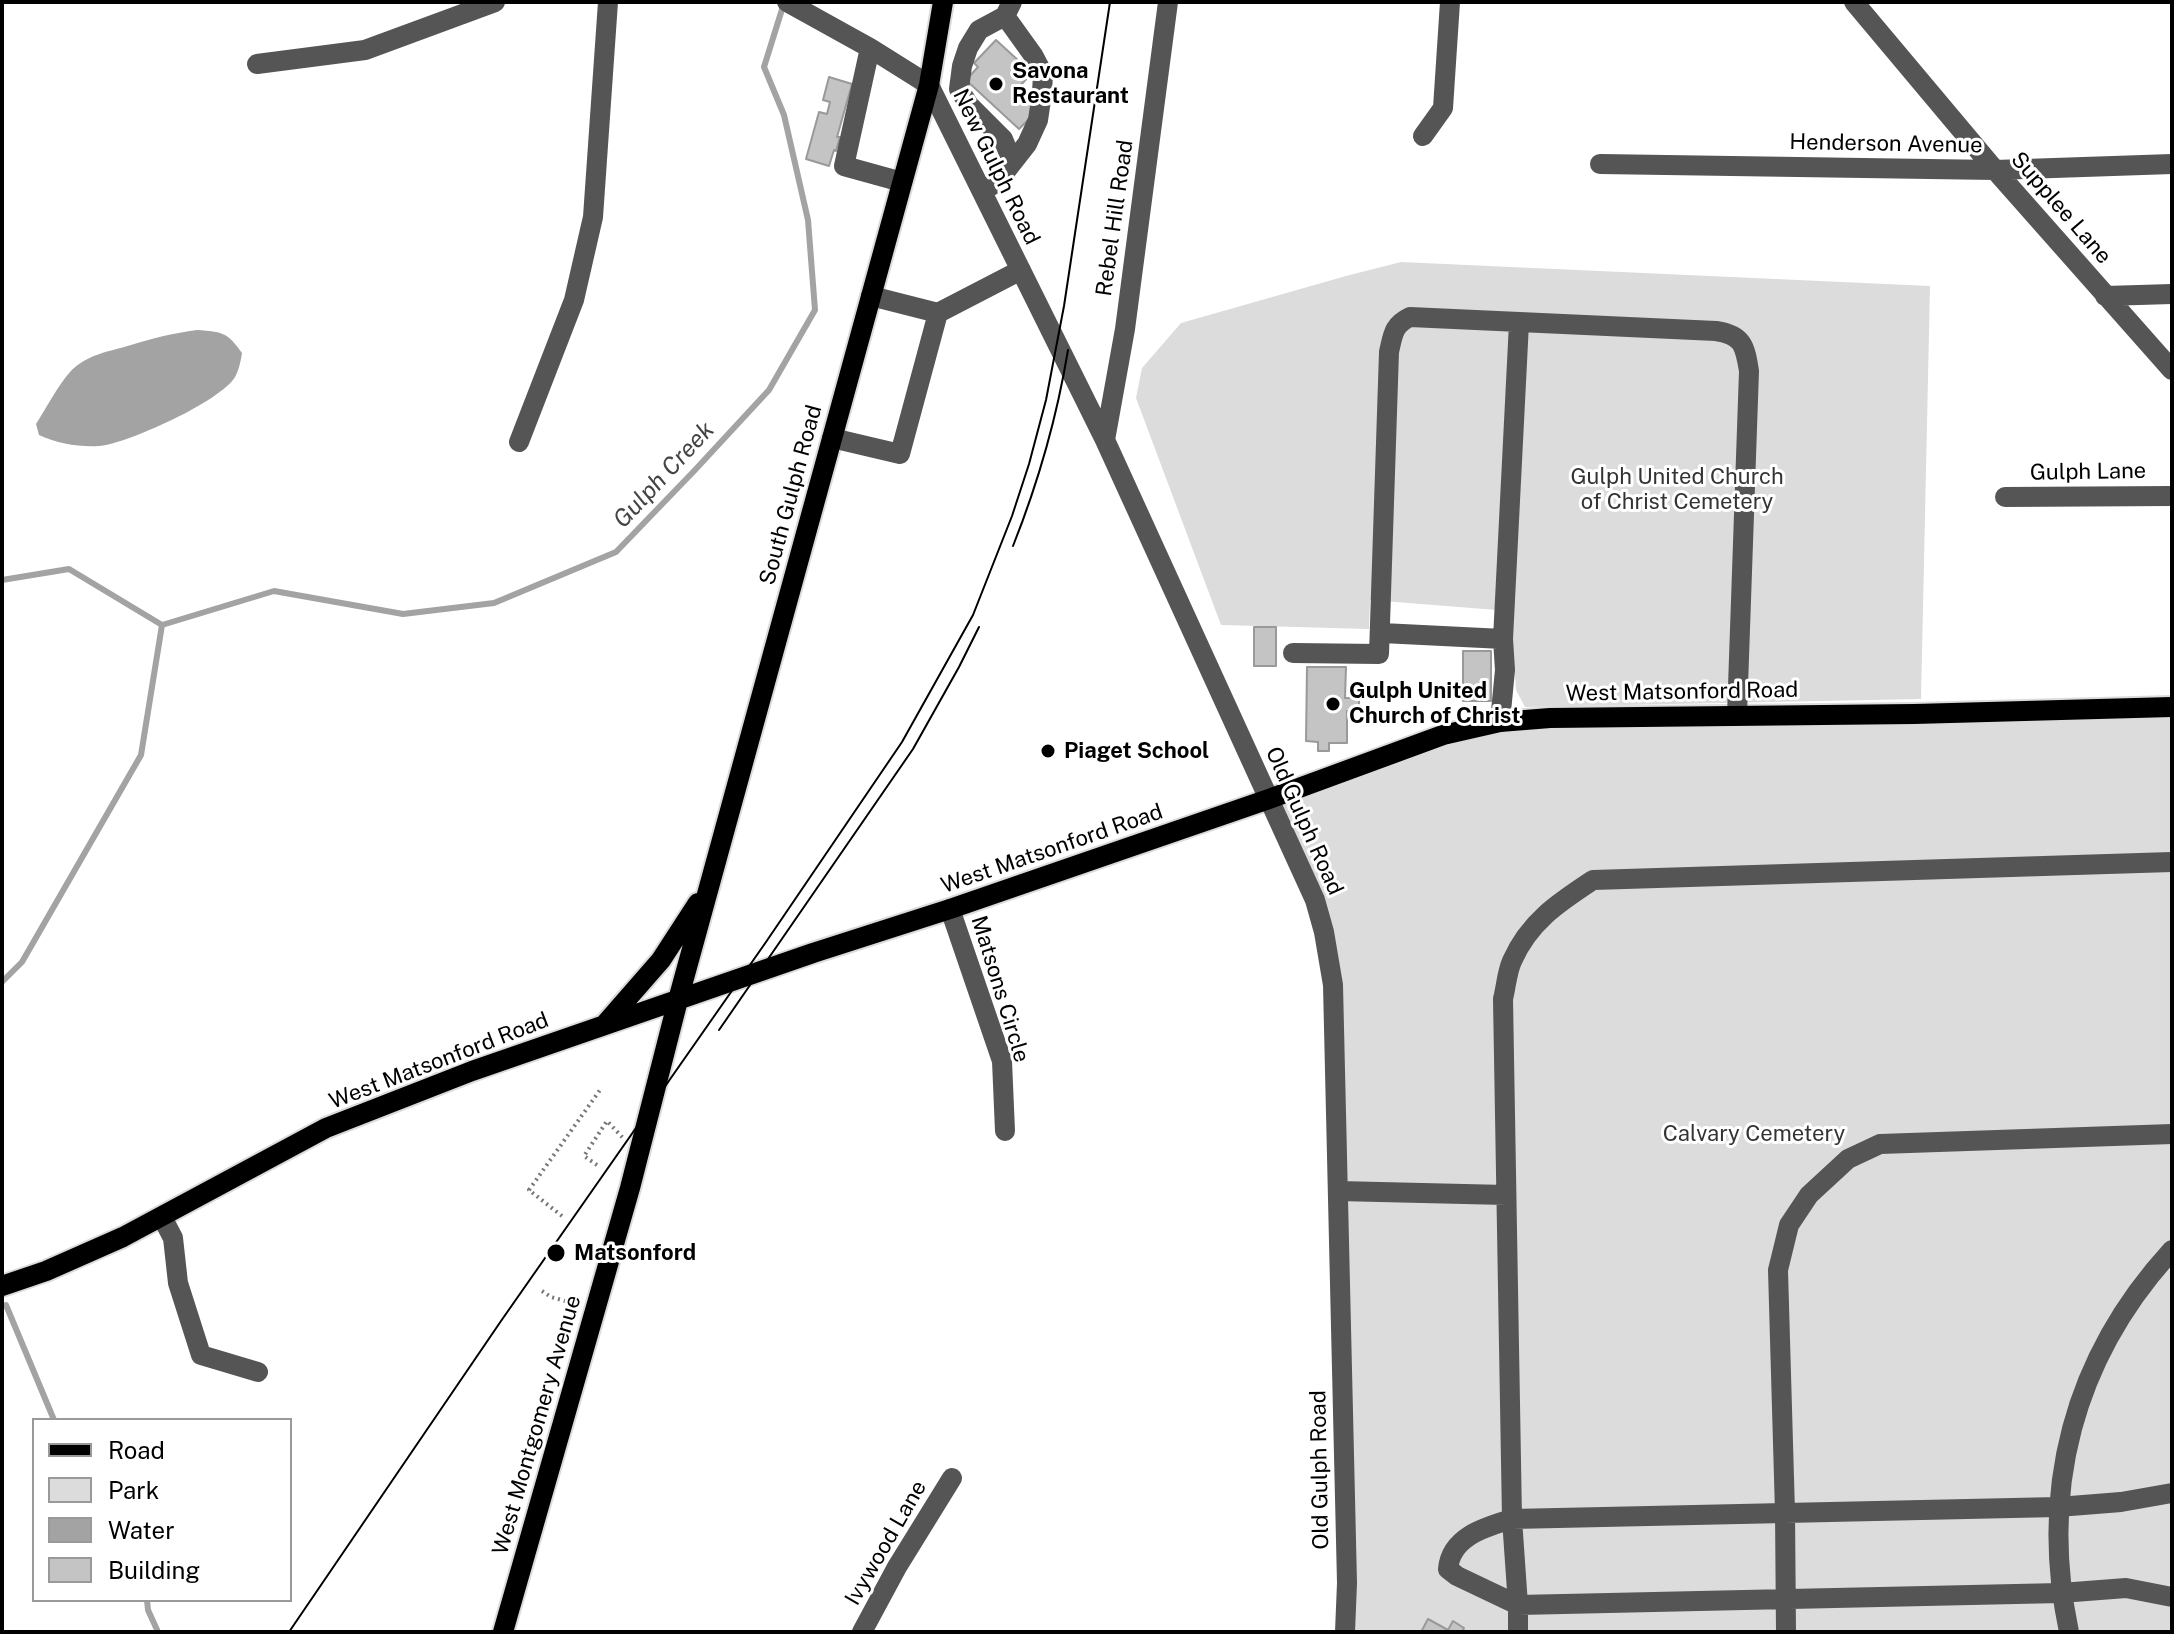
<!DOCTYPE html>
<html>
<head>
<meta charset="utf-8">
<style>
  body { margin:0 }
  #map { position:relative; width:2174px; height:1634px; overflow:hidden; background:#fff; font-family:"Public Sans",sans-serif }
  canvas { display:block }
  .frame { position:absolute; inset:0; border:4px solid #000; pointer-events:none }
  .legend { position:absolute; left:32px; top:1418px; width:260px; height:184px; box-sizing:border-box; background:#fff; border:2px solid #999; margin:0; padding:10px 14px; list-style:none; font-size:24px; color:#000 }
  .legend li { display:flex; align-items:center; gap:16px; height:40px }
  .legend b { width:40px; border:2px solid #999 }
</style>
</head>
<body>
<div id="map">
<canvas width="2174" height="1634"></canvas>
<div class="frame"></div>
<ul class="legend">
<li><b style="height:10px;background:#000"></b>Road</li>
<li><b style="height:22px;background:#dcdcdc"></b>Park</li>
<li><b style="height:22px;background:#a3a3a3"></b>Water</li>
<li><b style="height:22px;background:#c4c4c4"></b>Building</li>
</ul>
</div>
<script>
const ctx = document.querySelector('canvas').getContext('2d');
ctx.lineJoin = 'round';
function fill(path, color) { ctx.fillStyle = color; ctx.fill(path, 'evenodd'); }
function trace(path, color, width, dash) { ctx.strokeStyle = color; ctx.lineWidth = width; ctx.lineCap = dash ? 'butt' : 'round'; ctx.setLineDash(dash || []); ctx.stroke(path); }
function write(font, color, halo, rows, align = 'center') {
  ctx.font = font + ' "Public Sans",sans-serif'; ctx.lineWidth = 6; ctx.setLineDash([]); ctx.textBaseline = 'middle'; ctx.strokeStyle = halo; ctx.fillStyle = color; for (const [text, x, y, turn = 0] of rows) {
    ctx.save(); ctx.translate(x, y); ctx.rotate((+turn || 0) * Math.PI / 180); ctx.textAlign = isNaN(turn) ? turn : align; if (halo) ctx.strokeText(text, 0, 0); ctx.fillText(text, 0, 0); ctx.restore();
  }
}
const green = new Path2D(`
  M1401 262 1930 286 1921 699 1525 707 1516 690 1514 662 1497 610 1370 600 1369 629 1221 625 1136 398 1142 368 1181 323 1346 276Z
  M2172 707V1632H1345L1324 932 1269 799 1500 722Z`);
const water = new Path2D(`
  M197 330C223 332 227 332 242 353 241 360 239 370 235 377 221 401 127 444 99 446 79 447 58 444 39 435L36 424C47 407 57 387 70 372 87 354 108 352 131 345 153 338 174 333 197 330Z`);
const stream = new Path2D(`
  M2 580 69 569 162 625 274 591 403 614 494 603 616 552 695 470 769 390 815 310 808 220 784 115 764 67 784 3
  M2 982 22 962 141 755 162 625
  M6 1305 54 1420
  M147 1600 148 1610 158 1632`);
const building = new Path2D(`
  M996 40 1032 73 1017 89 1039 109 1019 129 966 80 978 67 974 63Z
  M829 77 852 84 837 137H840L836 151 834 150 829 166 806 159 819 112 827 114 830 102 823 100Z
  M1254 627H1276V666H1254Z
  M1463 651H1491V701H1463Z
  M1307 667H1346L1345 698H1359V711H1347V743H1329V751H1318V742L1306 741Z
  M1428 1619 1448 1630 1453 1621 1464 1628 1462 1632H1421Z`);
const path = new Path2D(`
  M597 1165 584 1156 607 1121 624 1139
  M562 1216 529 1190 600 1090
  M542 1291 551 1297 576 1304`);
const minor = new Path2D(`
  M787 2 870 48 929 85 1105 440 1315 900 1324 932 1333 985 1347 1583 1345 1632
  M1012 2 1005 16 979 30 968 48 962 66 959 89 969 105 1003 139 1012 161
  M1854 2 1995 170 2172 370
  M870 48 844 166 902 182
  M257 64 365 50 495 2
  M1423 136 1443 108 1450 2
  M1600 164 1995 170 2172 164
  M982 192 998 181 1027 144 1038 120 1042 93 1043 74 1033 55 1005 16
  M871 296 938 313 1021 270
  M2105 296 2172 294
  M832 438 900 454 938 313
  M1105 440 1125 329 1168 2
  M519 442 574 300 593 217 608 2
  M2005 497 2172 496
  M1382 633 1503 639 1505 670 1500 722
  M1503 639 1519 323
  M1293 653 1379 654 1389 352C1393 335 1393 325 1410 317L1716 331C1743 335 1745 346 1749 371L1737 715
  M950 909 1002 1061 1005 1131
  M1338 1191 1506 1195
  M162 1217 173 1238 178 1283 201 1355 258 1372
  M2172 1493 2121 1502 2058 1507 1512 1519C1486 1527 1451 1536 1448 1569L1457 1576 1518 1605 2061 1593 2126 1588 2172 1597
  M862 1632 897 1567 952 1478
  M1518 1632V1605L1512 1519 1503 999C1506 987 1507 972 1512 961 1529 922 1558 903 1593 880L2172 862
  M1786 1632 1785 1512 1778 1270 1789 1225 1809 1195 1848 1159 1880 1144 2172 1134
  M2069 1632C2039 1490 2073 1358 2172 1250`);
const major = new Path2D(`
  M606 1023 661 960 698 903
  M2 1286 46 1271 123 1237 326 1128 472 1071 813 953 950 909 1269 799 1443 735 1500 722 1550 718 1914 714 2172 707
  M503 1632 630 1188 678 1000 929 85 943 2`);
const tram = new Path2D(`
  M1013 546C1038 483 1057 417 1068 350
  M719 1030 913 749 959 667 979 627
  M289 1632 501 1321 766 942 902 742 973 615 1012 516 1029 464 1046 400 1064 306 1110 2`);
const markers = [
  [996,84,8,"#000"],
  [1333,704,8,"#000"],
  [1048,751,8,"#000"],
  [556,1253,10,"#000"]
];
const poiNames = [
  ["Savona",1012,71],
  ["Restaurant",1012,96],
  ["Gulph United",1349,691],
  ["Church of Christ",1349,716],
  ["Piaget School",1064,751],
  ["Matsonford",574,1253]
];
const streetNames = [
  ["Henderson Avenue",1886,144,1],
  ["New Gulph Road",996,167,64],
  ["Supplee Lane",2061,208,49],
  ["Rebel Hill Road",1115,218,-82],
  ["Gulph Lane",2088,472,-1],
  ["South Gulph Road",791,495,-75],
  ["West Matsonford Road",1682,692,-1],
  ["Old Gulph Road",1304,821,66],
  ["West Matsonford Road",1052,849,-19],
  ["Matsons Circle",1000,989,73],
  ["West Matsonford Road",439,1061,-21],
  ["West Montgomery Avenue",537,1425,-74],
  ["Old Gulph Road",1320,1470,-91],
  ["Ivywood Lane",886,1543,-60]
];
const parkNames = [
  ["Gulph United Church",1677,477],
  ["of Christ Cemetery",1677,502],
  ["Calvary Cemetery",1754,1134]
];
const waterNames = [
  ["Gulph Creek",664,475,-47]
];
fill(green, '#dcdcdc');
fill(water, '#a3a3a3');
trace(stream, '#a3a3a3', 6);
fill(building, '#c4c4c4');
trace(building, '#999', 2);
trace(major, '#dbdbdb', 24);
trace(path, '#777', 4, [2, 4]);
trace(minor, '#555', 20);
trace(major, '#000', 20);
trace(tram, '#000', 2);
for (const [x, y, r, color] of markers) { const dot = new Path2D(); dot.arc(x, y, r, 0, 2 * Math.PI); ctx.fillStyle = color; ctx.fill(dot); trace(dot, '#fff', 3); }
write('bold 22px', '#000', '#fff', poiNames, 'left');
write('22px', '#000', '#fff', streetNames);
write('22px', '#333', '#fff', parkNames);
write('italic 24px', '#444', '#fff', waterNames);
</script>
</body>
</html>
